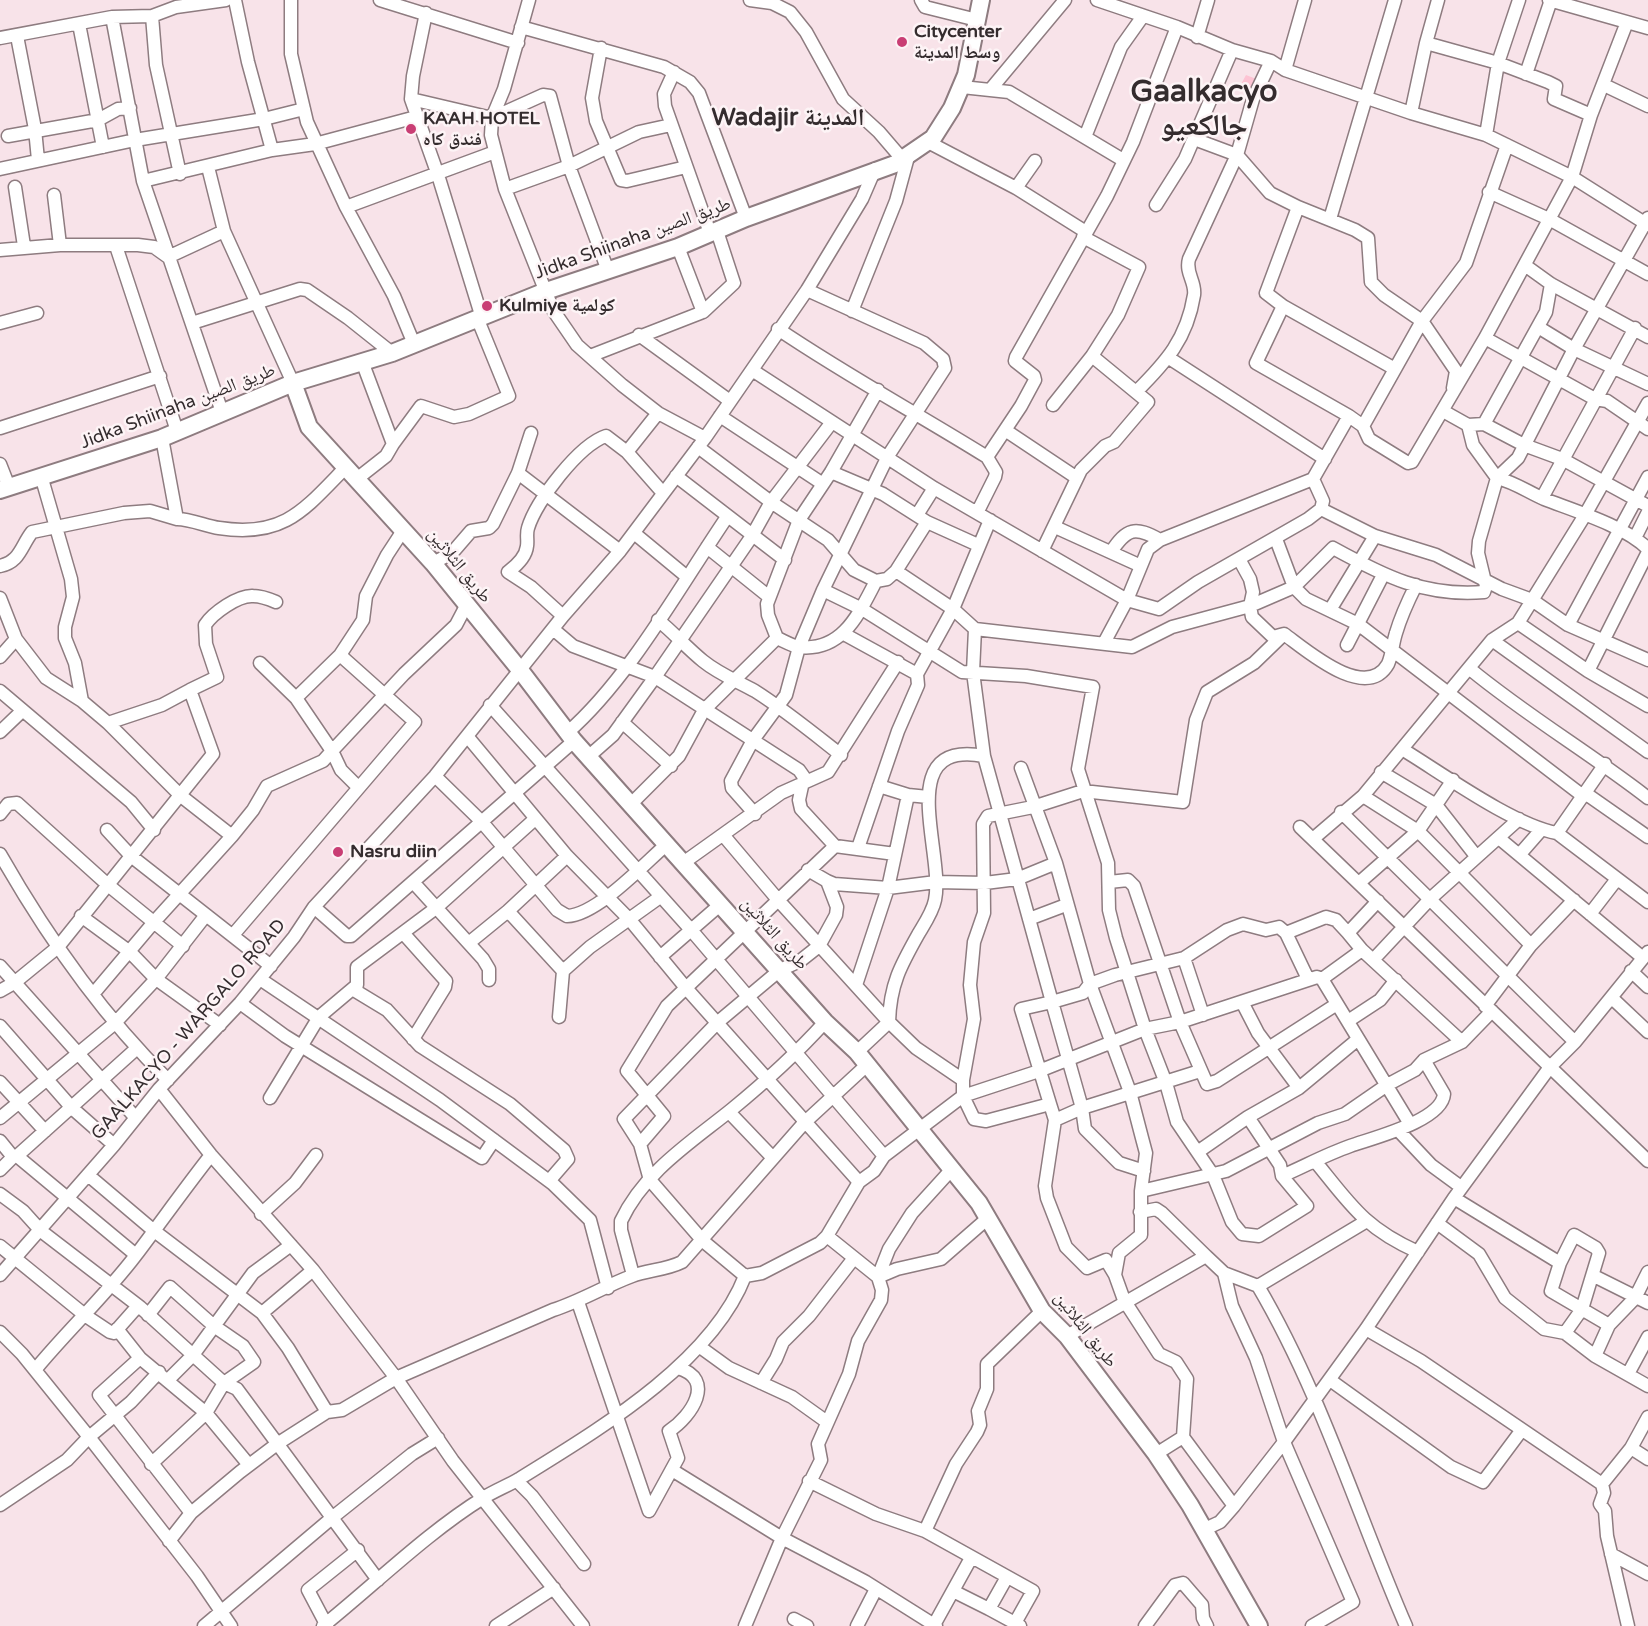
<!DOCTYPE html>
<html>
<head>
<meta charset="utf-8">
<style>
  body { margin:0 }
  canvas { display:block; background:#f8e3e9 }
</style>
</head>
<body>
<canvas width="1648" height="1626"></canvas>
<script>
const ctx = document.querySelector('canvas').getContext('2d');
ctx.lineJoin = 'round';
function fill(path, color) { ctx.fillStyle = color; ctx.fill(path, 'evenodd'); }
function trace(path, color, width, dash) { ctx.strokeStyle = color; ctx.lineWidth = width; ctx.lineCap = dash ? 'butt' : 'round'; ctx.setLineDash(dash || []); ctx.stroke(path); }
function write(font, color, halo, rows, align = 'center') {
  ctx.font = font + ' "Varela Round","Noto Naskh Arabic",sans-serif'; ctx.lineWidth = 5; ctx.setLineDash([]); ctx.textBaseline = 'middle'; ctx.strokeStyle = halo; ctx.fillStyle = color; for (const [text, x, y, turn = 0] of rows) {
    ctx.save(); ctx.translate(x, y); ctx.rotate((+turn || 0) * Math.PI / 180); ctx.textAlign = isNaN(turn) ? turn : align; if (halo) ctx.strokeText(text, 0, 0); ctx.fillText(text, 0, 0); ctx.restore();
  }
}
const green = new Path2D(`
  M1246 75 1259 80 1252 95 1238 90Z`);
const minor = new Path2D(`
  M235 0 248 62 272 150
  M291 0V54L307 122 346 207 394 296 414 344
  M380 0 518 43
  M529 0 504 89 492 118 491 135 505 189 553 310 577 345 622 385 658 413 705 438
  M750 0 772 3 790 12 806 32 843 99 879 132 903 160
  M921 0 925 7 977 20
  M1097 0 1177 27 1232 50 1271 61 1285 70 1411 113 1486 135 1572 177 1648 225
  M1549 0 1648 28
  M426 13 413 76 411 99 438 175 482 318
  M152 16 156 65 180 174
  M112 17 143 181 222 412
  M79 24 103 147
  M521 27 664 67 690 82 699 93 746 218
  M17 36 35 129 38 160
  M1197 37 1208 0
  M0 38 112 17 152 16 176 7 226 0
  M1426 43 1498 63 1548 82 1556 86 1554 99 1591 115
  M601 48 592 98 596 121 621 180 627 181 686 167
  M1285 70 1305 0
  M674 72 664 94 665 106 710 233
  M1526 74 1551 0
  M1604 85 1648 106
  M962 87 1009 92 1123 160
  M990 90 1065 0
  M411 99 492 118 543 95 550 96 569 166 608 271
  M1411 113 1426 43 1438 0
  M1486 135 1498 63 1519 0
  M8 136 98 120 118 109 130 108
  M1085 137 1121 47 1143 16
  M1194 139 1237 155 1270 193 1298 207 1266 293 1283 306 1256 363 1349 416 1363 426 1369 439 1408 463 1412 462 1485 338 1595 399 1607 401 1648 429
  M928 142 1016 188 1086 232
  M208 167 224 231 293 383
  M0 169 135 140 264 119 304 109
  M143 181 272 150 315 144 416 117
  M15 187 24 246
  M1016 188 1035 161
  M505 189 569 166 639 132 671 125
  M1489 192 1549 219 1648 274
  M54 195 60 245
  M1156 205 1185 159 1232 50
  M346 207 495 152
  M1298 207 1355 230 1368 238 1371 282 1384 295 1422 321 1456 371 1453 388
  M1330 219 1395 0
  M116 246 177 431
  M0 250 60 245H138L154 247 168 257 224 231
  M1526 266 1551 284 1648 337
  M1283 306 1395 369
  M852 311 896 201 908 157
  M703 312 734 283 717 231
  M0 323 37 313
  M192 323 300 289 307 290 348 318 392 353
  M1538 327 1574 349 1648 384
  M778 329C846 375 918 414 987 457L996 472 995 477 977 513
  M639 335 730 401
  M1485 338 1572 177 1591 115 1627 22
  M590 356 703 312 678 247
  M1169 358 1325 459
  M752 370 934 488 1127 600 1159 609 1198 582 1308 519 1321 509 1323 501 1313 479 1349 416
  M1136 392C1166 362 1187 339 1194 295 1196 282 1185 273 1189 259L1237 155 1253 99 1271 61
  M1053 405 1092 356 1118 315 1139 267 1083 237
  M1443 411 1468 425 1484 424 1524 445 1562 459 1648 506
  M720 416 823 484
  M1484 424 1546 312 1551 284
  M1468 425 1473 445 1497 478C1514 482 1528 492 1544 499 1575 511 1625 526 1648 549
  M1363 426 1422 321 1466 263 1507 145
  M0 428 160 376
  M1005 430 1077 478
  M162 438 177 519C190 519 206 526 219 528 284 538 304 510 346 467
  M393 444 421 406 454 417 469 414 509 396 478 320
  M698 447 771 502 828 540 854 570 876 581 887 579 896 571 927 522 978 545
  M627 452 658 413
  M987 457 1021 406 1035 380 1034 376 1015 361 1016 357 1107 196 1133 142 1177 27
  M0 464 9 487
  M831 472 883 494 927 522
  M518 473 620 551
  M676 476 785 560
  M358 478 386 456 393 444 363 364
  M42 479 71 579 73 597 65 627V638L75 663 82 701
  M1542 498 1635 328
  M1321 509 1375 536 1436 555 1502 589 1532 600 1568 625 1648 660
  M917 515 934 488
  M1055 527 1141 566
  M634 533 686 576
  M1636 536 1648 512
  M1276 539 1294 587 1306 599 1358 624 1583 796
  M707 547 768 596
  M1042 551 1081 470 1105 446 1114 442 1148 402 1092 356
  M1111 552C1127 528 1135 526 1160 540L1313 479
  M1239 559 1250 579 1253 592 1250 606 1252 617 1273 637 1284 634C1305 649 1366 703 1388 664 1392 655 1393 642 1396 633 1401 616 1408 601 1416 585
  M433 563 452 553 471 531 489 528 493 524 518 473 531 433
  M0 566C20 562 21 546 32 532L124 513 150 511 177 519
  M896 571 953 609 975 629 1132 647 1172 627 1250 606 1294 587 1333 548C1384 576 1425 597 1484 592L1486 586 1478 553 1479 541 1497 478 1518 458 1574 349 1648 218
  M823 590 862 609 962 672 1026 676 1093 687 1078 769 1108 863 1109 910 1116 938 1145 1029 1166 1083 1177 1122 1213 1175 1232 1222 1242 1234 1259 1236 1307 1206 1282 1176 1280 1165 1248 1117
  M0 598 16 639 46 678 82 701 108 723 181 796 232 836
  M1330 610 1375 536
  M563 616 531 587 508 572C516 566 526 557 527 546 528 540 526 534 528 528 536 501 579 445 606 436L627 452 663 493
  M658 620C674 633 687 648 703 661 719 674 737 681 755 691 785 710 813 733 841 755
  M1518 623 1588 671 1648 706
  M1568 625 1648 477
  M553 629 573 646 655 677 799 770 804 777 799 800 801 809 835 846 667 1006 627 1071 664 1116 640 1144
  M975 629 973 672 984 756 1052 1002 1021 1009 1050 1104
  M844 634 917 674
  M777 638C784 641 792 646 799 647 843 652 859 613 876 581
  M1492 640 1648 752
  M1104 643 1127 600 1148 549 1160 540
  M1347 645 1383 575
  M0 657 16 639
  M260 663 296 698 332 751 404 674 456 625 466 606
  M1470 669C1527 716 1590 753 1648 798
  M1588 671 1648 552
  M0 691 131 802 154 830
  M296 698 340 655 363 620 366 596 387 555 404 529
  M490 705 692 931 884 1156
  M622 722 671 766
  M108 723 162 705 190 690
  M0 732 22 711
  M567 733C629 679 680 586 727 517
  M467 736 567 856 630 920 686 988 859 1182
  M1402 749C1443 774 1513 825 1557 833L1648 902
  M588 757 613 735 655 677 752 536 771 502 832 422
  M1021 768 1056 863 1090 984 1130 1092 1142 1138 1146 1153 1141 1191V1235L1119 1253 1115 1275 1124 1300 1159 1354 1176 1362 1187 1379 1183 1437 1234 1506
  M1381 772 1436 805 1476 856
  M435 776 481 821 557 910 567 916C597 915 644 864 667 844
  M879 786 908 795 928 797
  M1585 793 1648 837
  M1363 796 1418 831 1531 945
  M630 805 679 756 704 710 777 638 768 615 767 604 799 520 831 472 878 390
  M1341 812 1575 1042
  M0 814 8 804 17 803 108 885 183 946
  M755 814 732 788 731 781 753 740 786 695 799 647 823 590 888 456 945 368 943 359 924 343 807 290
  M1300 827 1648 1161
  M107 830 131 856 271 966
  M1557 833 1605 764
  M724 836 779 901 889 1022 916 1048 963 1080
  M1314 838 1363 796 1492 640 1518 623 1585 515 1648 403
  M1500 839 1643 958
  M835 846 895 854
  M858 848 898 731 918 685 917 674 953 609 990 520
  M0 854C45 933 103 1016 168 1080
  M1520 854 1541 830
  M683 863 781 793 828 772 898 662
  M827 881 834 884 888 888 936 882 985 883 1017 879 1056 863
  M413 882 483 959 489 969V980
  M1109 882 1128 880 1134 886 1180 1022 1207 1084 1217 1081 1337 1004
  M1360 882 1418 831 1453 780
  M314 907 347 936H351L574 741
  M508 911 563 971
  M1590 914 1617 879
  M81 916 130 952 156 979 220 1025
  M1029 919 1066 905
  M1286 933 1308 979
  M1348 933 1362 950 1462 1042
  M404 934 446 981 445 987 413 1039
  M233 935 415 722 340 655
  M470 942 508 911 567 856
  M660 957 721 904
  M1184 958 1203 1015
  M1373 960 1430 899 1519 819
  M0 966 135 1117
  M1631 971 1648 987
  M260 979 440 1100 553 1184 590 1220 608 1288
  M1322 979 1362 950
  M856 985 888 888 908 795
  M354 990 387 1010 420 1046 510 1104 564 1150 568 1159 549 1181
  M0 991 14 983 58 947 213 754 190 690 217 677 206 644 205 625C213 613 238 595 253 596 261 596 269 599 276 602
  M94 993 154 922 232 836 253 810 267 786 323 761 332 751 341 770 358 787
  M1612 998 1648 1032
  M1242 1002 1258 1033 1299 1088
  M240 1003 285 1036 482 1158 494 1140
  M1485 1006 1531 945 1574 900
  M559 1017 563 971 590 947 660 897
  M1348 1021 1380 1000 1396 980
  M0 1026 72 1108 114 1145
  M857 1052 889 1022C890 984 901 965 919 933 925 923 933 911 935 900 945 853 892 739 984 756
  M1200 1071 1082 1108 1055 1120 1050 1104 986 1121 974 1119 963 1096V1080L974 1019 970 985 974 942 984 913 983 824 988 816 1033 807 1083 791 1183 802 1196 720 1207 692 1254 663 1284 634
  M0 1082 45 1131
  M159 1089 211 1155 313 1270 396 1378 453 1461 583 1626
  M270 1098 319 1017 357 985V967L436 908 535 819
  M729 1112 773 1158
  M0 1118 115 1023 156 979 206 915
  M1055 1120 1045 1186 1047 1198 1066 1247 1087 1268 1106 1260 1115 1275
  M1398 1130 1431 1165 1461 1187
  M0 1141 13 1157 17 1156 136 1255
  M1199 1151 1248 1117 1299 1088 1357 1040
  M17 1156 136 1049
  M1315 1161C1350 1204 1364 1228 1418 1252
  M0 1170 13 1157
  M1144 1171 1119 1163 1085 1129 1082 1108 1052 1002 1083 993 1090 984 1115 975 1184 958 1227 930 1243 924 1266 930 1279 927 1286 933 1326 917 1336 920 1348 933 1378 901
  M88 1175 153 1230 262 1313 288 1348 327 1412
  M1282 1176C1305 1166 1327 1154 1350 1146 1372 1138 1442 1121 1444 1094L1424 1060
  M1141 1191 1226 1171 1318 1123 1345 1114 1387 1085 1415 1070 1424 1060 1462 1042 1492 1011
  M0 1194 23 1211 41 1231 140 1307 224 1383 237 1389 378 1580
  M1454 1198 1560 1263 1574 1235 1596 1248 1599 1253 1582 1309 1565 1333
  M1140 1212 1156 1209 1162 1213 1206 1256
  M261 1214 295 1183 316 1155
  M1437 1223 1479 1254 1505 1298 1544 1329 1565 1333 1595 1356 1648 1386
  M827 1236 878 1277 897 1269 941 1259 988 1218
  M0 1246 86 1316 110 1332 114 1333 137 1307
  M1560 1263 1551 1291 1609 1325
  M1224 1273 1258 1286C1321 1393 1357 1513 1406 1626
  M0 1275 114 1145 159 1089 240 1003 294 937 314 907 435 776 563 616 620 551 705 438 807 290 862 199 875 169
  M633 1275 621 1230V1221C644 1172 690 1143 731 1110 764 1083 796 1054 825 1022
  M745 1276 703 1241 650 1180 640 1144 624 1119 718 1022 780 970 800 961 819 946 836 915 837 907 827 881 808 870
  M1594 1276 1648 1303
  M1258 1286 1365 1222
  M578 1302 649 1511
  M262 1313 313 1270
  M148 1315 170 1287 214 1326 243 1346 254 1362 224 1383 206 1413 151 1464
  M117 1329 140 1358 206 1413 249 1465
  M1366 1329 1421 1361 1602 1484 1631 1448 1648 1417
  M0 1332 22 1354 89 1437 197 1576 231 1626
  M1067 1336 1206 1256 1224 1273 1232 1306 1256 1358 1284 1442 1353 1602 1312 1626
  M700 1347 729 1368 792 1397 827 1422
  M1595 1356 1609 1325 1635 1298 1648 1272
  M140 1358 99 1395 191 1513
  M35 1370C67 1331 105 1296 136 1255 161 1222 185 1188 211 1155
  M1628 1374 1648 1337
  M168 1380 193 1355 253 1273 291 1245
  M1330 1380 1451 1467 1483 1482 1521 1431
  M761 1383 776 1359 783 1342 809 1316 854 1258
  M1631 1448 1648 1459
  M1156 1454 1183 1437
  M672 1470 782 1538 866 1582 936 1626
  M517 1481 532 1496 584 1564
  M809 1481 876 1514 925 1531 1033 1591 1015 1623 1020 1626
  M1602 1484 1604 1493 1600 1504 1605 1511 1607 1536 1628 1626
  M0 1505 67 1460 89 1437 131 1402 159 1372
  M649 1511 678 1458 669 1431C692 1416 716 1379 678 1368
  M1205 1529 1220 1522 1234 1506 1284 1442 1366 1329 1454 1198 1550 1067 1575 1042 1648 952
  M925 1531 956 1464 977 1432 980 1425 978 1411 987 1389V1364L1042 1311
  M169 1541 191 1513 240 1472 277 1444 327 1412 342 1410 396 1378 553 1310C581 1301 605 1286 632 1276 648 1270 666 1270 682 1262L804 1123 868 1064
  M1611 1554 1648 1574
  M953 1591 989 1609 1007 1577
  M989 1609 1015 1623
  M794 1619 807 1626
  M934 1625 971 1558
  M204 1626 333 1517 412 1454 438 1438
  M323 1626C374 1585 428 1532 483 1498 494 1491 507 1486 519 1479 596 1431 711 1364 745 1276L762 1273 820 1243 827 1236 859 1182 874 1171 884 1156 963 1096 1039 1071 1145 1029 1180 1022 1317 977 1322 979 1410 1124
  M327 1626 308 1590 358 1550
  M496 1626 554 1588
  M745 1626 782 1538 821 1460 818 1444 849 1374 858 1341 881 1300 882 1290 878 1277 889 1249 912 1213 952 1169
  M857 1626 876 1589
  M1145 1626 1175 1585 1183 1583 1202 1605 1203 1618 1207 1626`);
const major = new Path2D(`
  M293 383 309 427 433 563 520 670 574 741 825 1022 857 1052 979 1203 1042 1311 1067 1336 1156 1454 1190 1505 1259 1626
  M0 490 162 438 293 383 392 353 546 291 678 247 746 218 895 164 933 138 952 108 966 75 981 0`);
const markers = [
  [902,42,6,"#c93e74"],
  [411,129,6,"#c93e74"],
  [487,306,6,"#c93e74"],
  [338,852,6,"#c93e74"]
];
const poiNames = [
  ["Citycenter",914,32],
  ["وسط المدينة",914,53],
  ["KAAH HOTEL",423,119],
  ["فندق كاه",423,140],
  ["Kulmiye كولمية",499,306],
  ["Nasru diin",350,852]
];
const streetNames = [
  ["Jidka Shiinaha طريق الصين",633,239,-20],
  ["Jidka Shiinaha طريق الصين",178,407,-21],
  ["طريق الثلاثين",459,566,51],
  ["طريق الثلاثين",774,934,48],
  ["GAALKACYO - WARGALO ROAD",189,1030,-49],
  ["طريق الثلاثين",1085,1330,52]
];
const districtNames = [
  ["Wadajir المدينة",788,119]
];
const townNames = [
  ["Gaalkacyo",1204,93],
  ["جالكعيو",1204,127]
];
fill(green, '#fdc3d3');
trace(minor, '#8e7c80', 15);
trace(major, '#8e7c80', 20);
trace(minor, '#fff', 12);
trace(major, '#fff', 16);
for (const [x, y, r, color] of markers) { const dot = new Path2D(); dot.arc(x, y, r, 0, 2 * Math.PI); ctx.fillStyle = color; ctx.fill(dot); trace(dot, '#fdf4f6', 2); }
write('bold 18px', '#342c2e', '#fdf4f6', poiNames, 'left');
write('18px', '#342c2e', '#fdf4f6', streetNames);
write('bold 24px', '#342c2e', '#fdf4f6', districtNames);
write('bold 30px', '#342c2e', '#fdf4f6', townNames);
</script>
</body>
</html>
